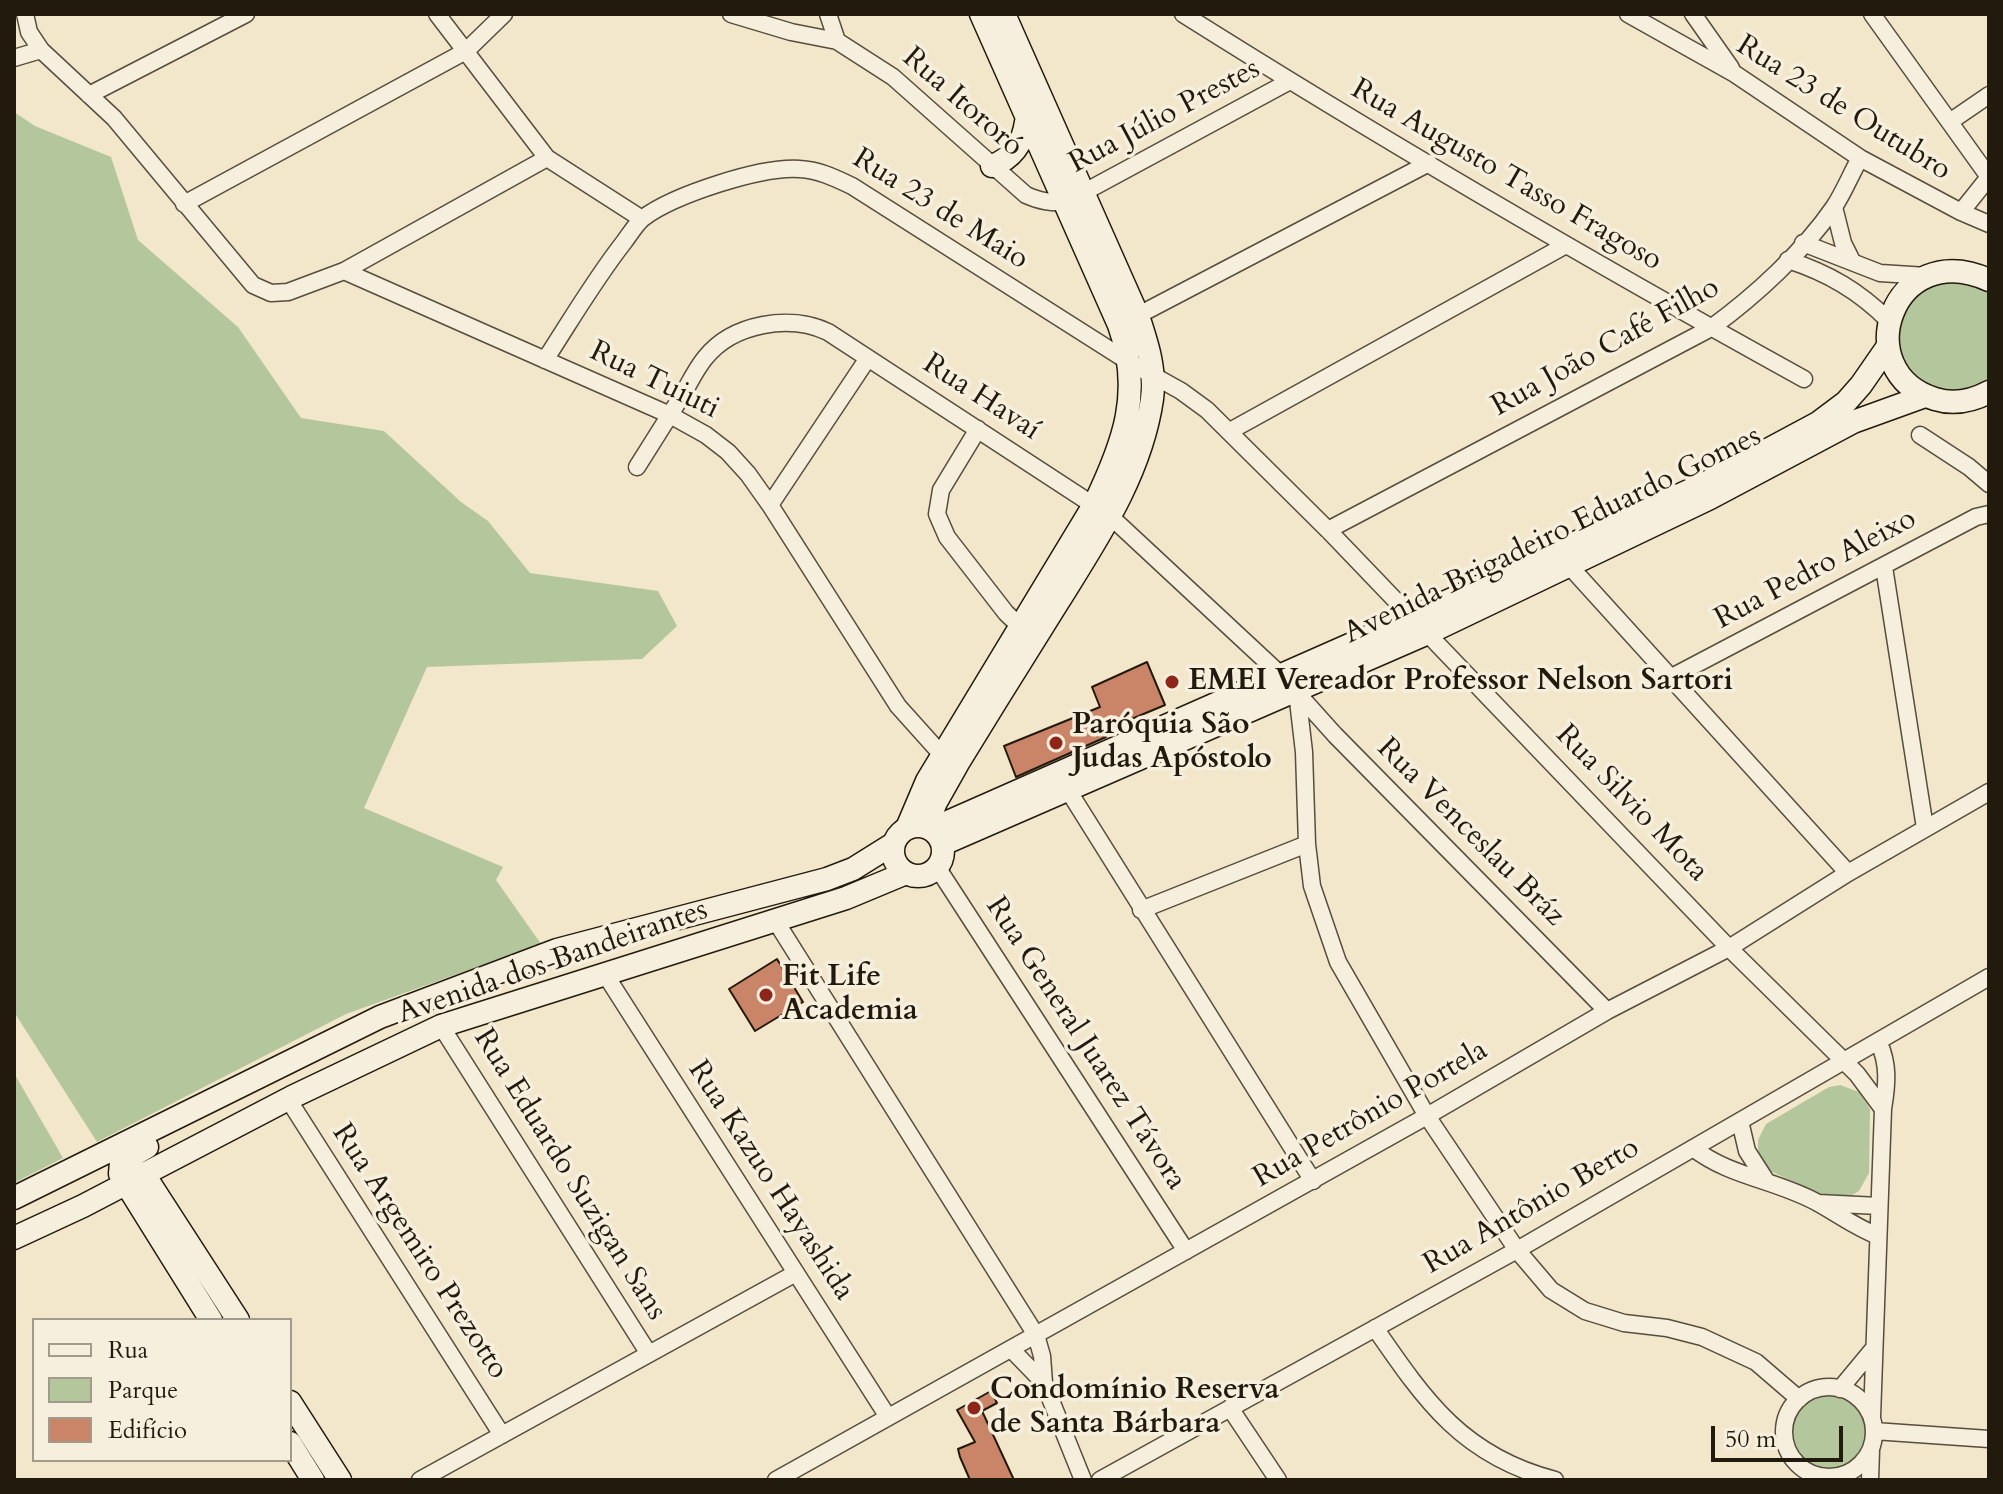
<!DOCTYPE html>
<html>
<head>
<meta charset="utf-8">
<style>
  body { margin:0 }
  #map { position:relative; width:2003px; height:1494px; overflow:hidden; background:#f2e7cb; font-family:Cardo,serif }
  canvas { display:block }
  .frame { position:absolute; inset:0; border:16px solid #231a0e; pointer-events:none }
  .legend { position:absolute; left:32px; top:1318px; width:260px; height:144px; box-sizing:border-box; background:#f7efdd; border:2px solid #a29a8a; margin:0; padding:10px 14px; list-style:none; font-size:24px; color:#231a0e }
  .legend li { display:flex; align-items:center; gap:16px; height:40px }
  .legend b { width:40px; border:2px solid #a29a8a }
  .scale { position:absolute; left:1711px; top:1426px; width:132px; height:36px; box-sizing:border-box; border:4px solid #231a0e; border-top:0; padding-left:10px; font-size:24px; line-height:28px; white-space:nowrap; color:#231a0e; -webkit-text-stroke:6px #f7efdd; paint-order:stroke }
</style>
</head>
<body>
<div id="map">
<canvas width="2003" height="1494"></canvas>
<div class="frame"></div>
<ul class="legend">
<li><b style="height:10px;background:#f7efdd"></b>Rua</li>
<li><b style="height:22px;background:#b4c79c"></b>Parque</li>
<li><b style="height:22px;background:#ca8569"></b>Edifício</li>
</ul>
<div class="scale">50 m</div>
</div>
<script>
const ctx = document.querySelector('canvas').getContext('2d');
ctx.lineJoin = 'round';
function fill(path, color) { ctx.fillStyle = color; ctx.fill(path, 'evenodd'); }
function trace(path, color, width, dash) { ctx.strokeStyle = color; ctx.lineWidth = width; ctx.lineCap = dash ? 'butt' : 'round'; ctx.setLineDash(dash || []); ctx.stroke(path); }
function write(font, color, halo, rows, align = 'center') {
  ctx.font = font + ' Cardo,serif'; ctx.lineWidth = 7; ctx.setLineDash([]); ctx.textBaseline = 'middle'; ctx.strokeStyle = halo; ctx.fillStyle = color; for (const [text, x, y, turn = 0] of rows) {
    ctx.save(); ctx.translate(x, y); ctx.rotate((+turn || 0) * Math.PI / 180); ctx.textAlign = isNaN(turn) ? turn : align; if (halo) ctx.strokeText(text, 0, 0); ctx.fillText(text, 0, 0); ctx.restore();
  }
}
const green = new Path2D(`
  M14 112 35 126 111 157 138 240 238 327 301 418 384 431 461 502 488 521 530 573 658 591 677 626 642 659 427 667 364 808 503 867 496 880 541 944 346 1014 97 1142 14 1012Z
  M1948 281 1983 289 1989 294V378C1914 430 1852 307 1948 281Z
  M14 1073 63 1158 14 1183Z
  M1840 1085 1859 1092 1870 1109 1869 1173 1859 1191 1849 1197H1828L1772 1172 1760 1158 1758 1149V1140L1766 1124 1829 1087Z
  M1792 1432a37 37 0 1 1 74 0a37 37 0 1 1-74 0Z`);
const building = new Path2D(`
  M1147 662 1165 705 1103 731 1106 737 1016 777 1004 746 1100 707 1092 687Z
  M777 959 803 1002 755 1031 729 989Z
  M991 1391 997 1403 982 1411 1014 1480H970L960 1457 958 1449 975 1442 957 1410Z`);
const street = new Path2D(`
  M25 14 29 32 41 50 114 118 253 285 271 293 288 292 344 271 547 158
  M437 14 547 158 642 219
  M731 14 791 32 837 41 893 77 1026 195C1040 201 1050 203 1066 202L1290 81
  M828 14 837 41
  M1183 14C1386 142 1594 263 1804 379
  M1628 14 1735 74 1860 158 1961 212 1989 224
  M1693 14 1731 68
  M1872 14 1989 177
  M14 58 41 50
  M89 95 246 14
  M1951 121 1989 95
  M184 204 466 51 504 14
  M1834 207 1843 243 1852 261
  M1961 212 1989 177
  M1803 243 1880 273 1927 276
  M1788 260C1828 273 1859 291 1889 321
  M344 271 670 415 706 435 728 452 748 474 770 505 898 706 942 755
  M1131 319 1429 163
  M545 360C571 320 595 279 624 242 630 234 636 224 643 218 674 195 761 166 800 169 819 170 835 178 852 186L1129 362 1181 391 1207 410 1328 530 1729 948 1857 1074 1883 1109
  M978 429 941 490 937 514 947 537 1006 613 1027 633
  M1230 431 1566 245
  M1920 435 1969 467 1989 484
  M637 467C652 443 667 419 683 394 690 382 696 369 705 358 733 323 790 314 828 332L1110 516 1282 676 1335 735 1607 1011
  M770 505 868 358
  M1328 530 1711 328C1755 296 1803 252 1834 207 1844 192 1851 174 1860 158
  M1564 560 1848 873
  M1884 567 1925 828
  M1670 678 1976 517 1989 514
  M1297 692 1304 752 1307 844 1312 886 1338 962 1427 1116 1517 1250 1551 1290 1585 1311 1624 1323 1667 1328 1702 1337 1756 1362 1799 1399
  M1063 782 1313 1181
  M937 867 1186 1251
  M1141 910 1307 844
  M775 920 1036 1335 1042 1356 1044 1383 1083 1480
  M605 974 888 1417
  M441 1026 649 1354
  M288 1099 502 1435
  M1740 1121 1747 1151 1765 1179
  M1693 1148C1730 1177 1777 1180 1818 1203 1838 1214 1855 1227 1878 1236
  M1818 1203 1879 1206
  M1375 1328C1426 1402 1463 1456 1555 1480
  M1011 1349 1044 1383
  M1784 1432a45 45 0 1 1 90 0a45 45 0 1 1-90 0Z
  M1840 1389 1874 1348
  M1230 1408 1278 1480
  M1872 1417 1883 1109C1887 1085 1889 1065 1879 1043
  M1874 1431 1989 1439
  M420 1480 796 1273
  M776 1480 1427 1116 1607 1011 1729 948 1848 873 1989 792
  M1100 1480 1517 1250 1989 977
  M1870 1480 1871 1450`);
const secondary = new Path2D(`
  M992 166C1013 158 1023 143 1026 122
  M1989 280C1892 236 1847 372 1935 399 1954 405 1972 401 1989 392
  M893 851a25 25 0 1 1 50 0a25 25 0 1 1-50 0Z
  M926 826 936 802 958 763C991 709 1024 656 1058 602 1097 539 1141 475 1152 399 1156 370 1147 343 1138 316L1004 14
  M907 828 927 781 1094 505C1124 443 1143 392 1119 325L981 14
  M932 829 1413 617 1706 483 1818 423 1846 402 1861 385 1888 346
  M943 844 1428 633 1710 498 1853 422 1925 396
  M147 1147 121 1162 120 1174 211 1320
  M143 1173 238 1320
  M14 1198 380 1017 557 950 827 879 853 869 893 844
  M14 1238 83 1206 292 1097 441 1026 846 898 906 873
  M290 1402 340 1480
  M290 1443 313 1480`);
const markers = [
  [1172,682,8,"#8f2418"],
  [1056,743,8,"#8f2418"],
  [766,995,8,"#8f2418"],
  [974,1408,8,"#8f2418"]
];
const streetNames = [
  ["Rua Itororó",962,103,41],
  ["Rua 23 de Outubro",1843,109,32],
  ["Rua Júlio Prestes",1165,117,-28],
  ["Rua Augusto Tasso Fragoso",1506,176,30],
  ["Rua 23 de Maio",940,210,32],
  ["Rua João Café Filho",1606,348,-29],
  ["Rua Tuiuti",654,381,26],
  ["Rua Havaí",981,398,33],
  ["Avenida Brigadeiro Eduardo Gomes",1553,536,-26],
  ["Rua Pedro Aleixo",1816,570,-28],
  ["Rua Silvio Mota",1631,804,46],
  ["Rua Venceslau Bráz",1470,833,45],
  ["Avenida dos Bandeirantes",553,963,-19],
  ["Rua General Juarez Távora",1085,1044,57],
  ["Rua Petrônio Portela",1371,1115,-30],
  ["Rua Eduardo Suzigan Sans",569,1175,58],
  ["Rua Kazuo Hayashida",770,1181,57],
  ["Rua Antônio Berto",1532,1207,-30],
  ["Rua Argemiro Prezotto",419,1252,57]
];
const poiNames = [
  ["EMEI Vereador Professor Nelson Sartori",1188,682],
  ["Paróquia São",1072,726],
  ["Judas Apóstolo",1072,760],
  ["Fit Life",782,978],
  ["Academia",782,1012],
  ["Condomínio Reserva",990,1391],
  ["de Santa Bárbara",990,1425]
];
fill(green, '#b4c79c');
fill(building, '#ca8569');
trace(building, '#231a0e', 2);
trace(street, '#574d3d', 19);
trace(secondary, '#231a0e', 25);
trace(street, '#f7efdd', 16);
trace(secondary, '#f7efdd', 22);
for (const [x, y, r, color] of markers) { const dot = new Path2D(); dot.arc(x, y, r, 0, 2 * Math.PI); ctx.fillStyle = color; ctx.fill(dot); trace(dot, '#f7efdd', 3); }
write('30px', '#231a0e', '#f7efdd', streetNames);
write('bold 30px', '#231a0e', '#f7efdd', poiNames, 'left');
</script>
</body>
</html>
